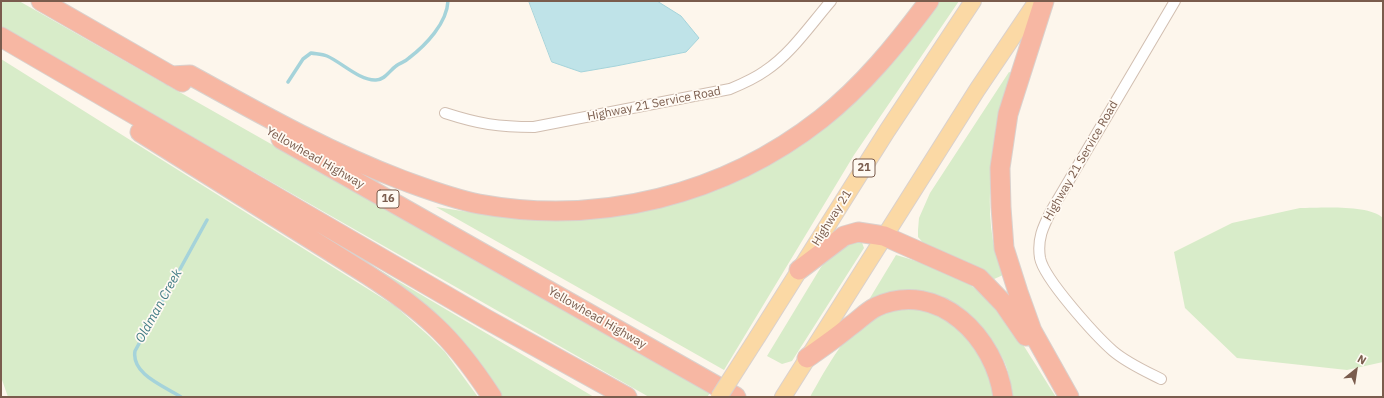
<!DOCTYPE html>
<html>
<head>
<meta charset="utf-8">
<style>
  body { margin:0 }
  #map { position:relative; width:1384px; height:398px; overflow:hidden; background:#fdf6ec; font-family:"IBM Plex Sans",sans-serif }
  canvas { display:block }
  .frame { position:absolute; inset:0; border:2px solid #7a5c4d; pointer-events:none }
  .north { position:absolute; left:1336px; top:350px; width:40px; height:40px; -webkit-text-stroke:3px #fffaf3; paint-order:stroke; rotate:30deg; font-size:11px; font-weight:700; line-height:16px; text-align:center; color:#7a5c4d }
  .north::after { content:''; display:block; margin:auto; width:14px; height:18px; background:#7a5c4d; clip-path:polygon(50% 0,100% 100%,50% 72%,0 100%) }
</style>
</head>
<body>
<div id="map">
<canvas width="1384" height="398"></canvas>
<div class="frame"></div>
<div class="north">N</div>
</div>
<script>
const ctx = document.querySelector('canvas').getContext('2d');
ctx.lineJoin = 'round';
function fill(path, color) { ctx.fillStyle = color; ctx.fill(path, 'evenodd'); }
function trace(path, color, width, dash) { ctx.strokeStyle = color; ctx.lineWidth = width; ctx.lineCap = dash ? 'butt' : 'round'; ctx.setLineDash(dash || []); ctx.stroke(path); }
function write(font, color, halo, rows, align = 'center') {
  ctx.font = font + ' "IBM Plex Sans",sans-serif'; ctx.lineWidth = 3.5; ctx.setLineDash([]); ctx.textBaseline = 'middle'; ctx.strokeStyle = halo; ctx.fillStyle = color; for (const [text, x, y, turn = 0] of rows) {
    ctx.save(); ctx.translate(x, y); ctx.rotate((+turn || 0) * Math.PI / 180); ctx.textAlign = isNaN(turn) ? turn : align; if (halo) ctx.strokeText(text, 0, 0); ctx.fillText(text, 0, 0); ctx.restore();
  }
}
const green = new Path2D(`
  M1 1H19L710 393 707 397H649L1 28Z
  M940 1H959L854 155 724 370 436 207 495 216 546 218 642 210 674 204 739 180 804 142Z
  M1 59 395 306 429 336 445 352 478 397H8L1 377Z
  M1009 72 1012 73C993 132 978 217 1003 275L992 280 925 245 918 237V230L919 218 930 193Z
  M1300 208C1319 208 1369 204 1383 218V362L1347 370 1237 358 1185 308 1174 252 1232 223Z
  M327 239 594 397H499Z
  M853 239 861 240 864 248 792 361 782 364 767 356 821 267 832 254Z
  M896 255C919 262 943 268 964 281 1002 303 1032 360 1056 397H1012C1011 385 1009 372 1004 361 993 338 960 298 933 294 910 291 889 298 867 303Z
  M906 307 942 314 962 329 989 370 995 397H810C822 376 845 332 866 321 878 314 893 311 906 307Z`);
const water = new Path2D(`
  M529 1H657L681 16 699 38 686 52 616 66 581 72 552 62Z`);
const stream = new Path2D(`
  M288 82 303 59 311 53C316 54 322 54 327 56 341 62 360 81 376 80 385 80 390 70 396 66 400 63 405 62 409 58 426 45 447 23 448 1
  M181 397C164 386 131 374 135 351L207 220`);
const minor = new Path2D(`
  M445 113C479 124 498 127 534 127L730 89C742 84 754 79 765 71 791 54 811 24 831 1
  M1161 379C1145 371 1127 363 1113 351 1096 336 1044 279 1040 258 1037 239 1043 227 1051 211L1175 1`);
const primary = new Path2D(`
  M758 336 887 131 973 1
  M783 397 977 90 1037 1`);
const motorway = new Path2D(`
  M41 1 182 82
  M1044 1 1008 114 1000 168 1001 207 1004 248 1018 292 1032 331 1069 397
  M1 37 486 319 627 397
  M171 76 190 75C259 113 328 152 402 180 427 189 453 199 479 204 600 226 724 195 821 119 863 86 897 44 929 1
  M140 132 368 275C391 290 414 306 434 325 457 346 475 371 492 397
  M281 139 736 397
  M799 270 844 236 858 232 884 236 979 278 1004 304 1026 336
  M807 358C821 348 836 338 849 327 858 321 866 312 876 307 939 278 996 339 1003 397`);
const primaryBridge = new Path2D(`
  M719 397 758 336`);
const shields = [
  [864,168,22],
  [388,199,22]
];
const shieldNames = [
  ["21",864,168],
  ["16",388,199]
];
const streetNames = [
  ["Highway 21 Service Road",654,104,-11],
  ["Yellowhead Highway",315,158,30],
  ["Highway 21 Service Road",1081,161,-60],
  ["Highway 21",832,218,-58],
  ["Yellowhead Highway",597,318,30]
];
const waterNames = [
  ["Oldman Creek",159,306,-61]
];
fill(green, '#d8ecc9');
fill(water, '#bfe3e8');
trace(water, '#a5d3da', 1);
trace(stream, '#a5d3da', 3.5);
trace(minor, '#d1beb0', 12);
trace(primary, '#dad1cd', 18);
trace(motorway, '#dad1cd', 21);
trace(minor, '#fff', 10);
trace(primary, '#fbd9a5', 16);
trace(motorway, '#f7b7a3', 19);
trace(primaryBridge, '#dad1cd', 18, []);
trace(primaryBridge, '#fbd9a5', 16);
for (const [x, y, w] of shields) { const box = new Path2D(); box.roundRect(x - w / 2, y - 9, w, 18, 3); ctx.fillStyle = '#fffaf3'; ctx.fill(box); trace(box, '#7a5c4d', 1); }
write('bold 11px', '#7a5c4d', null, shieldNames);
write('12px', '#7a5c4d', '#fffaf3', streetNames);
write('italic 13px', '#437c86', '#fffaf3', waterNames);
</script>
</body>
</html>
